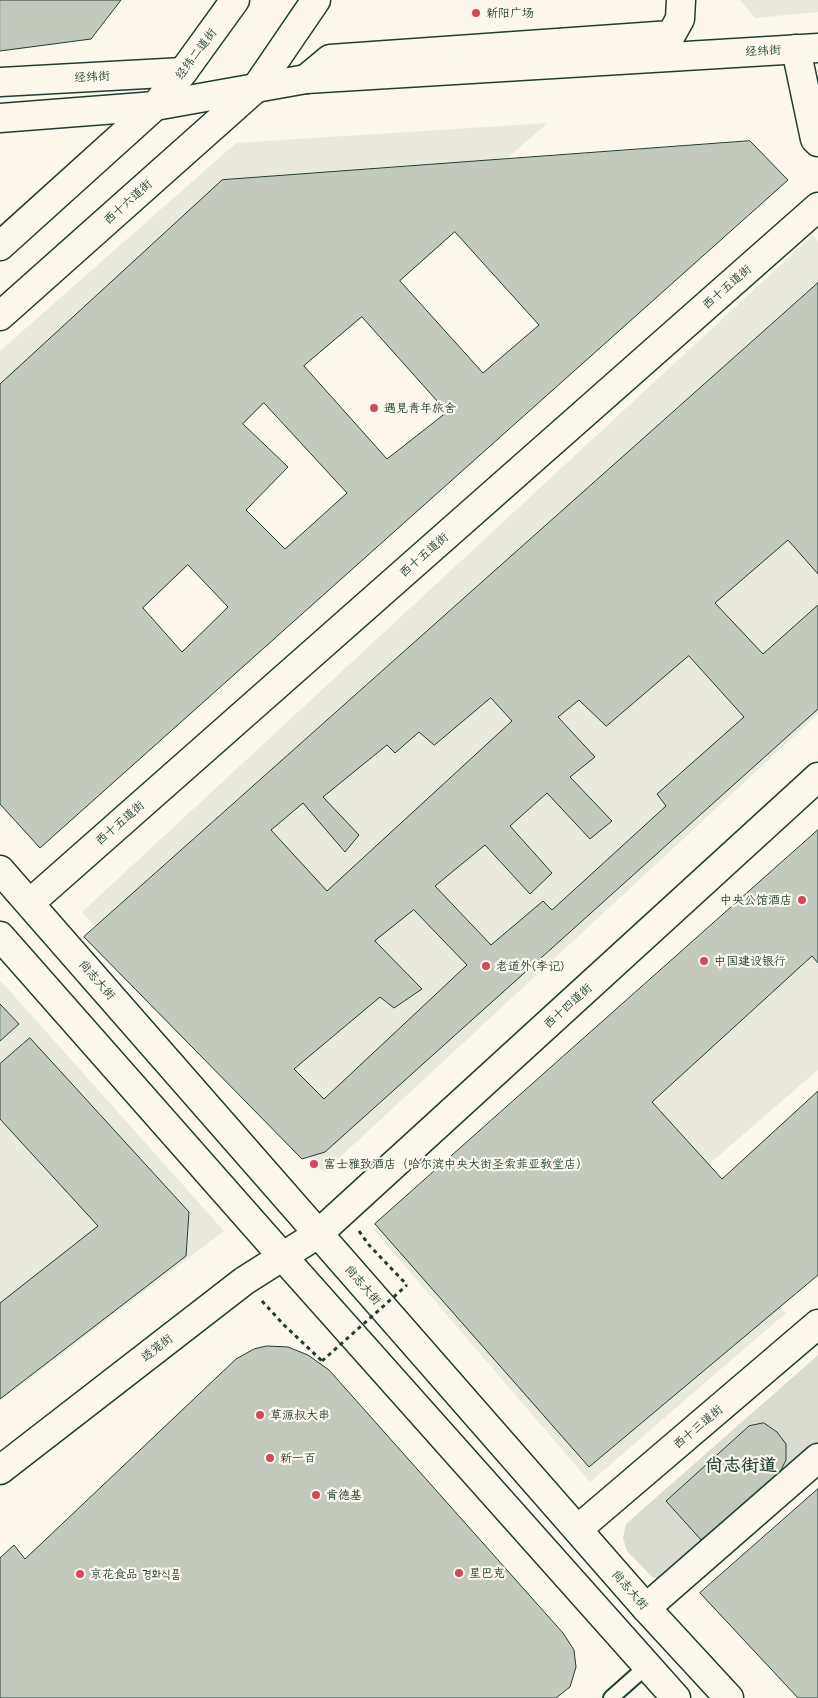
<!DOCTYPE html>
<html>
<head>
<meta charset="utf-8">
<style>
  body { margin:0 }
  canvas { display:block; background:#fbf7ec }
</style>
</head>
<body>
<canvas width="818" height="1698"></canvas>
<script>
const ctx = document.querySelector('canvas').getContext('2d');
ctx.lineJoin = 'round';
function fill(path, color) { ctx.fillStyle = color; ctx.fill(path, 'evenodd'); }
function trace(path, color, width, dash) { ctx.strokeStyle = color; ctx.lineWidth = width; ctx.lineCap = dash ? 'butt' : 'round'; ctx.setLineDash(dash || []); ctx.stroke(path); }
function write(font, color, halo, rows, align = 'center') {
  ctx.font = font + ' Mali,"LXGW WenKai TC","Poor Story",sans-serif'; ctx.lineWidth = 4.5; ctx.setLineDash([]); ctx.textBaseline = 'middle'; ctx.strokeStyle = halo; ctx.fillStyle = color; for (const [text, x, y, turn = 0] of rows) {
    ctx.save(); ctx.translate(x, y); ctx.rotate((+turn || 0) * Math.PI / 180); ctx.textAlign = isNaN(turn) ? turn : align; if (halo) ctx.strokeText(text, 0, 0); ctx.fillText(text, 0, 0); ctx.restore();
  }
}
const built = new Path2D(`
  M740 0H818V12L755 18Z
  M548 123 0 593V351L236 143Z
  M813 235 818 241V714L324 1172 82 912Z
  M818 848V1070L680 1189 786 1313 590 1482 374 1230Z
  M0 980 224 1231 0 1401Z`);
const green = new Path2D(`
  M818 1355V1451L779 1474C793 1447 787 1440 764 1423L749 1426 666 1501 709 1547 666 1580 652 1577 627 1551 623 1538 626 1524Z`);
const building = new Path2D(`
  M0 0H121L91 39 0 51Z
  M750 141 788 180 40 848 0 804V384L222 180ZM455 232 539 325 483 373 400 281ZM362 317 447 412 387 459 304 366ZM264 403 347 493 285 549 246 510 288 467 243 424ZM188 565 228 607 182 652 143 608Z
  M818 283V574L788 540 715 603 763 654 818 605V709L325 1152 302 1159 84 937ZM689 656 744 717 657 794 666 806 552 910 543 901 491 945 435 886 485 845 530 894 552 873 510 826 547 793 590 839 612 821 570 777 595 757 558 717 579 700 606 726ZM491 698 512 721 327 891 271 830 303 803 345 852 359 835 323 797 387 745 395 753 419 732 434 745ZM414 910 467 965 324 1099 294 1069 380 997 394 1008 422 989 375 941Z
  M818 830V963L812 956 652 1102 722 1179 818 1091V1275L589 1467 375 1224Z
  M0 1004 19 1024 0 1041Z
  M30 1038 189 1212 186 1256 0 1399V1303L98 1226 0 1119V1064Z
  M267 1346 288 1347 308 1355 329 1370 563 1633 574 1650 576 1667 570 1687 556 1698H0V1558L14 1545 25 1559 236 1359 254 1349Z
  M764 1423 777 1432 786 1444V1460L779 1474 703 1542 666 1501 749 1426Z
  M818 1489V1698H798L700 1593Z`);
const path = new Path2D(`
  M359 1231 369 1245 407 1285
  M262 1301 284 1325 322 1361`);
const lane = new Path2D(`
  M611 1698 647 1666`);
const street = new Path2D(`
  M796 49 815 139 818 142
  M30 903 818 207
  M318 1234 818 777
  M578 1529 818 1324
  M646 1608 818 1458`);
const secondary = new Path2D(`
  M306 79 330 59 671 35 680 19 681 0
  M0 1470 244 1281 318 1234`);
const primary = new Path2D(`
  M0 82 183 72
  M0 118 155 106 306 79 818 48
  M0 870 646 1608 729 1698
  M0 936 283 1257 676 1698`);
const highway = new Path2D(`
  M0 246 155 106 183 72 235 0
  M0 316 256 88 316 0`);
const pathBridge = new Path2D(`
  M322 1361 407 1285`);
const markers = [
  [476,13,5,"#d1495b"],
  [374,408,5,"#d1495b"],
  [802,900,5,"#d1495b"],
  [704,961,5,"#d1495b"],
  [486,966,5,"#d1495b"],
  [314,1164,5,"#d1495b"],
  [260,1415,5,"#d1495b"],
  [270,1458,5,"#d1495b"],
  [316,1495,5,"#d1495b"],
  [459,1573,5,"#d1495b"],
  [80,1574,5,"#d1495b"]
];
const poiNames = [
  ["新阳广场",486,13],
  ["遇見青年旅舍",384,408],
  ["中央公馆酒店",792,900,"right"],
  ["中国建设银行",714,961],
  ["老道外(李记)",496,966],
  ["富士雅致酒店（哈尔滨中央大街圣索菲亚教堂店）",324,1164],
  ["草源叔大串",270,1415],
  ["新一百",280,1458],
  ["肯德基",326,1495],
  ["星巴克",469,1573],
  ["京花食品 경화식품",90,1574]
];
const streetNames = [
  ["经纬街",763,51,-3],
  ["经纬二道街",196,54,-53],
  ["经纬街",92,77,-3],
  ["西十六道街",128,202,-42],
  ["西十五道街",727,287,-41],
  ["西十五道街",424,555,-41],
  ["西十五道街",120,823,-41],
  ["尚志大街",97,980,49],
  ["西十四道街",568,1006,-42],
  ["尚志大街",363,1285,49],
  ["透笼街",157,1348,-38],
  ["西十三道街",698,1427,-40],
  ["尚志大街",630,1590,49]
];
const districtNames = [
  ["尚志街道",741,1465]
];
fill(built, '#eae9de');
fill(green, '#dbdcd1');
fill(building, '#c4c9be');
trace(building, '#1f3d34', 1);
trace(lane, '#1f3d34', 18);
trace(street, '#1f3d34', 31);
trace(secondary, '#1f3d34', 31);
trace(primary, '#1f3d34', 31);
trace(highway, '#1f3d34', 31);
trace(path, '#1f3d34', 3, [4, 4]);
trace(lane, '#fbf7ec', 14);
trace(street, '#fbf7ec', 28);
trace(secondary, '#fbf7ec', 28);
trace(primary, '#fbf7ec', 28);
trace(highway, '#fbf7ec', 28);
trace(pathBridge, '#1f3d34', 3, [4, 4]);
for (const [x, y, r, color] of markers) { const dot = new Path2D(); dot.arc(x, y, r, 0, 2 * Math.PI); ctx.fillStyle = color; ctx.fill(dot); trace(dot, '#fbf7ec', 2); }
write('12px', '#1f3d34', '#fbf7ec', poiNames, 'left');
write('12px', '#1f3d34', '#fbf7ec', streetNames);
write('bold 18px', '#1f3d34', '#fbf7ec', districtNames);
</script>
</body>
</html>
